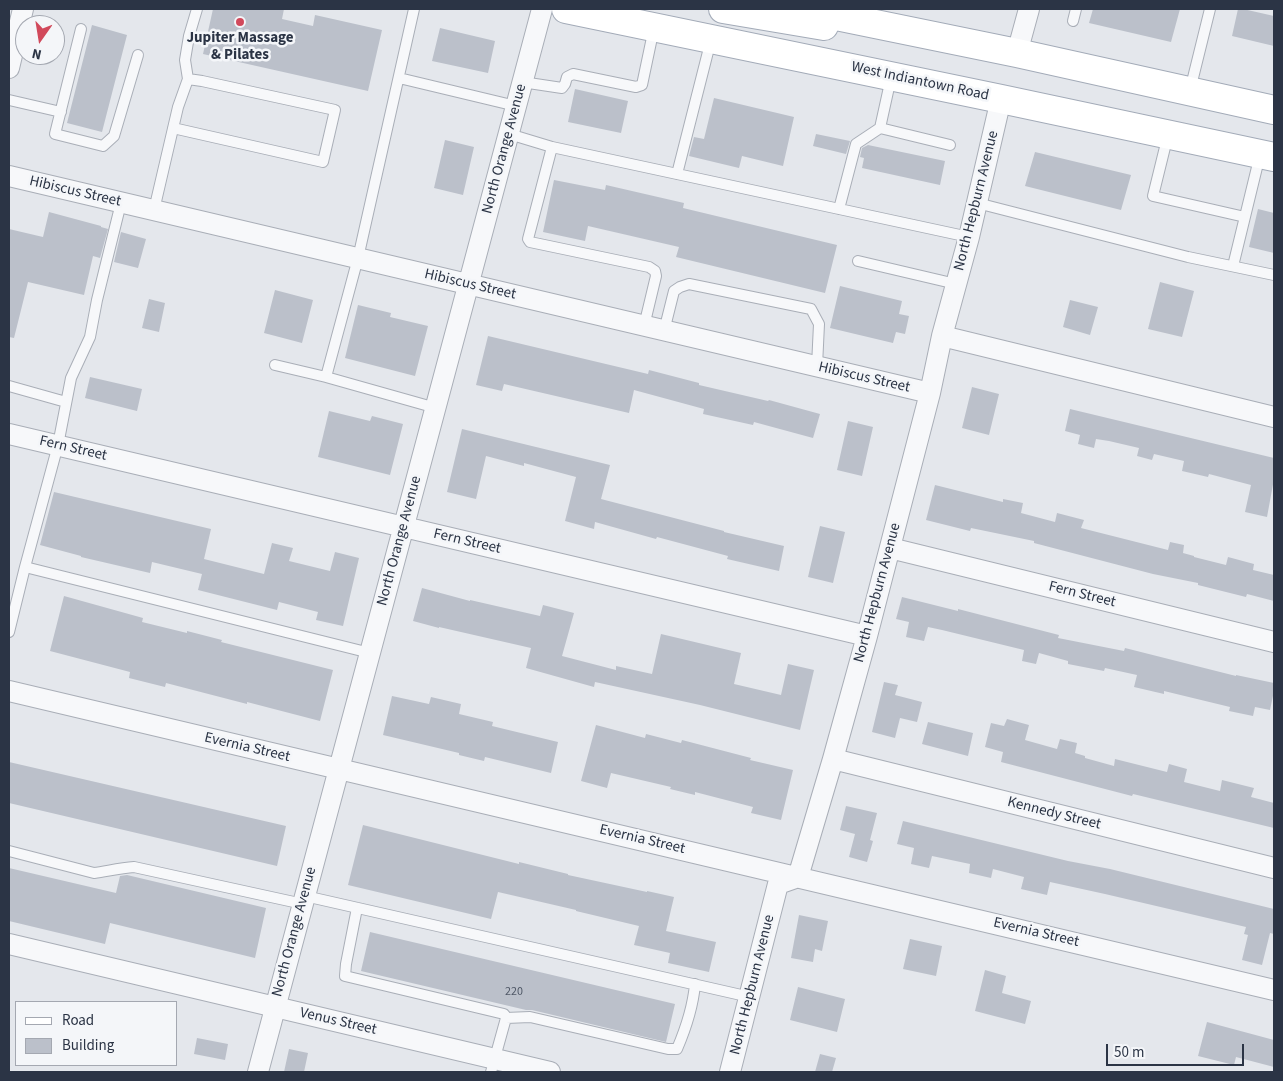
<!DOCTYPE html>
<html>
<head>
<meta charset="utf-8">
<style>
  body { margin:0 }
  #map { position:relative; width:1283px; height:1081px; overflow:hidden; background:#e4e7ec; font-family:"Source Sans 3",sans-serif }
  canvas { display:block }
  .frame { position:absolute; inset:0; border:10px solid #2b3445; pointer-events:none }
  .legend { position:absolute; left:15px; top:1001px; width:162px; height:65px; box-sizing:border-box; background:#f4f6f9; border:1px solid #a4a8b1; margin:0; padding:6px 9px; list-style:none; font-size:15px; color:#2b3445 }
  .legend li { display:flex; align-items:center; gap:10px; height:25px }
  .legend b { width:25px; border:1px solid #a4a8b1 }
  .north { position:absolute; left:15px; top:15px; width:50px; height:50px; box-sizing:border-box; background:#f4f6f9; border:1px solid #a4a8b1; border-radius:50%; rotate:193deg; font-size:14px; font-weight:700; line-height:20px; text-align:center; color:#2b3445 }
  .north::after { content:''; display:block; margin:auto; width:18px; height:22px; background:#d1495b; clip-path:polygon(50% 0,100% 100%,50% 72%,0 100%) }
  .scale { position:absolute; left:1106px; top:1044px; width:138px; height:22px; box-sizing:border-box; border:2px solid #2b3445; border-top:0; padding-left:6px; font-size:15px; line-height:18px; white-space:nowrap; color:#2b3445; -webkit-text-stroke:4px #f4f6f9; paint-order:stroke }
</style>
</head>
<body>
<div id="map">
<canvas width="1283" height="1081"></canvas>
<div class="frame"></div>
<ul class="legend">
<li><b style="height:6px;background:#fff"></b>Road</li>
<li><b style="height:14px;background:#bbc0ca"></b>Building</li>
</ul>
<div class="north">N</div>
<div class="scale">50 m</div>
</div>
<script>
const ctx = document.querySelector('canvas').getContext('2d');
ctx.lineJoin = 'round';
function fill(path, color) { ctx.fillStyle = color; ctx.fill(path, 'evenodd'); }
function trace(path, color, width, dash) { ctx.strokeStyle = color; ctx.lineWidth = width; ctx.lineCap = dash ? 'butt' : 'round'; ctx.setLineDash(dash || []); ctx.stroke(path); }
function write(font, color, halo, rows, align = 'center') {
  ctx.font = font + ' "Source Sans 3",sans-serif'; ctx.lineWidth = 5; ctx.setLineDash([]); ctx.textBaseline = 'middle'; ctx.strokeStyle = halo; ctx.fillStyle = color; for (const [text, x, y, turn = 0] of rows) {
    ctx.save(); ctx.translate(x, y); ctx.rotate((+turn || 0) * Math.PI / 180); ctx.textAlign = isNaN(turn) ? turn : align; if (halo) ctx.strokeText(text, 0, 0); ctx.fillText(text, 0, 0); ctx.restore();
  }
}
const building = new Path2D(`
  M213 9H284L282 19 313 26 315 15 382 30 368 91 203 54Z
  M1093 9H1180L1171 42 1089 23Z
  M1238 9H1243L1274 16V46L1232 36Z
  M92 25 127 35 102 132 67 123Z
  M440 28 495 41 488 73 432 61Z
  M575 89 628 101 621 133 568 122Z
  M714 98 794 117 783 166 742 156 739 168 689 156 694 137 704 139Z
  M816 134 850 141 846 154 813 146Z
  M445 140 474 147 463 195 434 188Z
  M868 145 945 161 940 185 862 168 864 158 860 157 862 148Z
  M1035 152 1131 175 1121 210 1025 186Z
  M554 180 605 190 606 185 684 203 683 208 837 245 825 293 676 257 679 247 588 226 585 241 543 232Z
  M1258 209 1274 213V253L1249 247Z
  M49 212 101 226V227L108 229 100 258 93 256 84 295 28 282 14 338 9 337V229L43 237Z
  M121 232 146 239 138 268 114 262Z
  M1160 282 1194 291 1182 337 1148 329Z
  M840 286 902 301 899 314 909 316 905 334 896 332 893 343 830 328Z
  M275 290 313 300 302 343 264 333Z
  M149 299 165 303 159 332 142 328Z
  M1070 300 1098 307 1090 335 1063 327Z
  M358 305 391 313 390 317 428 326 415 376 345 358Z
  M488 336 648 374 649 370 699 383V385L768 401 769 400 820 414 813 438 754 422 753 425 703 414 704 409 634 390 629 413 504 384 502 391 476 385Z
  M90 377 142 389 137 411 85 398Z
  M972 387 999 394 989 435 962 428Z
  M1070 409 1274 458V479L1267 517 1245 512 1251 485 1209 474 1208 477 1182 471 1184 461 1154 454 1152 460 1137 456 1139 448 1109 441 1096 439 1094 448 1078 444 1080 435 1065 431Z
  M329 411 370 421 372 416 403 424 390 475 318 457Z
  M848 421 873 427 862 476 837 470Z
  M462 429 610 465 601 499 724 531V532L784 546 779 571 727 559 728 556 657 537 656 539 595 522 594 529 565 521 576 477 524 463V466L486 456 476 499 447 492Z
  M935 485 1003 502V499L1023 503 1021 513 1055 522 1057 513 1084 520 1081 528 1168 550 1170 542 1184 545 1183 553 1194 556V557L1226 565 1228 557 1254 564 1253 570 1274 575V601L1247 594 1246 597 1198 585V583L1153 574 1034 543V541L971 528 970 531 926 520Z
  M54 492 211 529 204 559 264 574 272 543 293 548 289 561 330 571 335 552 359 558 343 626 316 620 318 612 279 602 277 610 198 590 202 574 152 562 150 573 81 557V556L40 545Z
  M820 526 845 532 833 583 808 577Z
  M422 588 470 601V600L540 616 543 605 574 613 562 656 616 670V666L652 674 661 634 741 653 734 684 781 695 788 664 814 670 800 730 700 705 595 682 594 687 526 668 531 648 439 627V628L413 621Z
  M64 596 143 618 142 622 187 633V631L222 640 221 642 333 670 320 721 247 702V704L166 683 165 687 129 678 130 672 50 651Z
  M902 597 958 611V609L1059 635 1058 638 1124 651 1125 648 1236 676V675L1274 683V691L1270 710 1255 707 1253 716 1229 711 1230 707 1164 691V694L1134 687 1137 675 1105 668 1104 671 1068 664V661L1039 653 1036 664 1022 661 1024 650 942 630 928 627 924 641 906 637 909 622 896 619Z
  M884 682 898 685 895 695 922 702 917 722 900 718 895 738 872 732Z
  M392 696 429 704 431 697 461 704 459 714 493 722 492 726 558 742 551 773 485 757 484 761 459 755V753L383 735Z
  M1007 719 1029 725 1025 740 1057 749 1060 739 1077 743 1075 753 1085 756V758L1114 766 1115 759 1167 772 1169 764 1187 769 1184 782 1220 791 1222 780 1254 788 1251 797 1274 803V828L1133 794 1132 796 1001 762 1003 752 985 747 991 723 1004 726Z
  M928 722 973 733 968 756 922 744Z
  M596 725 645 738 646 734 681 743 682 740 751 758 750 760 793 770 781 820 751 813 753 807 695 792V795L670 789 671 787 611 773 607 788 581 781Z
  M9 762 286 826 277 866 9 803Z
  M846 806 877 813 870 840 873 841 867 862 849 857 855 834 840 830Z
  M903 821 1068 861 1110 869 1274 909V934L1270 933 1262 965 1242 960 1248 935 1244 934 1246 927 1105 894 1050 882 1047 895 1021 889 1024 877 993 869 991 878 969 873 970 864 932 856 929 868 911 864 914 848 897 844Z
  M363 825 519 864V862L568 874V875L647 892V891L674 897 666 931 716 942 709 972 668 963 670 953 634 945 639 926 576 911V910L498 892 491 919 348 885Z
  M9 868 116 893 120 876 127 875 266 908 255 958 110 923 105 944 9 921Z
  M799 915 828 921 822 951 815 949 813 962 791 958Z
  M370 932 675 1004 666 1042 532 1010H526L361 971Z
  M910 939 942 946 936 976 903 969Z
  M985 970 1006 976 1002 993 1031 1001 1025 1024 975 1011Z
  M798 987 845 999 837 1032 790 1020Z
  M1207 1022 1274 1040V1067L1236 1057 1234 1065 1198 1056Z
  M197 1038 228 1044 225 1060 194 1054Z
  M289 1049 308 1053 304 1072H284Z
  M820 1054 836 1058 832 1072H815Z`);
const service = new Path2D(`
  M1073 21 1076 9
  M81 29 55 134 103 146 114 136 138 55
  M399 78 516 106
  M891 78 880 128 950 145
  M522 82 562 88 565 84 567 77 573 74 636 87 642 85 654 28
  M1190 90 1210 9
  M9 100 61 112
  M173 128 323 162 335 110 202 81 188 79
  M509 134 552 147 969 237
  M1168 135 1153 196 1245 217
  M552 147 528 239 530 242 649 267 655 271 656 276 644 326
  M677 174 711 40
  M977 203 1188 257 1274 275
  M839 209 856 144 880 128
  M154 210 178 107 188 79 185 60 189 36 197 9
  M858 261 956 284
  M1233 266 1260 155
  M664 331 674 291 680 287 689 284 811 309 819 324 817 366
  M275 365 326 377 436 408
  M326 377 358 258 414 9
  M9 386 66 402
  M25 567 370 653
  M9 632 25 567 58 445 71 378 90 337 97 300 121 203
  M9 851 94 873C108 871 120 868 134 867L303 904
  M305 896 750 997
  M357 908 346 964 345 976 504 1014 506 1018 530 1017 668 1049H677C686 1028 693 1007 695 984
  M491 1072 506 1018`);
const minor = new Path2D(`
  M1017 53 1029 9
  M9 68 23 9
  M9 176 930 393
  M942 336 1274 417
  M9 434 867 636
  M890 548 1274 642
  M9 691 1274 990
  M833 759 1274 868
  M9 944 550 1072
  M258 1072 542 9
  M730 1072 778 884 798 877 833 759 867 636 930 393 942 336 969 237 1001 99`);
const primary = new Path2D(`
  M566 9 1001 99 1274 157
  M723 9 824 26
  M802 9 1017 53 1274 110`);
const markers = [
  [240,22,5,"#d1495b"]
];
const numberNames = [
  ["220",514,992]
];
const poiNames = [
  ["Jupiter Massage",240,39],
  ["& Pilates",240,56]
];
const streetNames = [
  ["West Indiantown Road",920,82,12],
  ["North Orange Avenue",505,149,-75],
  ["Hibiscus Street",75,192,13],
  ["North Hepburn Avenue",977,201,-76],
  ["Hibiscus Street",470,285,13],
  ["Hibiscus Street",864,378,13],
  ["Fern Street",73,449,13],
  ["North Orange Avenue",400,541,-75],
  ["Fern Street",467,542,13],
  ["North Hepburn Avenue",878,593,-75],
  ["Fern Street",1082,595,14],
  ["Evernia Street",247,748,13],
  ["Kennedy Street",1054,814,14],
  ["Evernia Street",642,840,13],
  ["North Orange Avenue",295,932,-75],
  ["Evernia Street",1036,933,13],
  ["North Hepburn Avenue",753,985,-76],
  ["Venus Street",338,1022,13]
];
fill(building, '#bbc0ca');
trace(service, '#a9aeb7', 12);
trace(minor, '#a9aeb7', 22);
trace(primary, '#a3abb8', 30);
trace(service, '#f7f8fa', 10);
trace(minor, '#f7f8fa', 20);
trace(primary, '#fff', 28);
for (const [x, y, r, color] of markers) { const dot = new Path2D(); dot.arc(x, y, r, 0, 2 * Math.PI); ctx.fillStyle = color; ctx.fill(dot); trace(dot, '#f4f6f9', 2); }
write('12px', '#4f5766', null, numberNames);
write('bold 15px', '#2b3445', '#f4f6f9', poiNames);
write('15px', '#2b3445', '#f4f6f9', streetNames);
</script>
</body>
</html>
